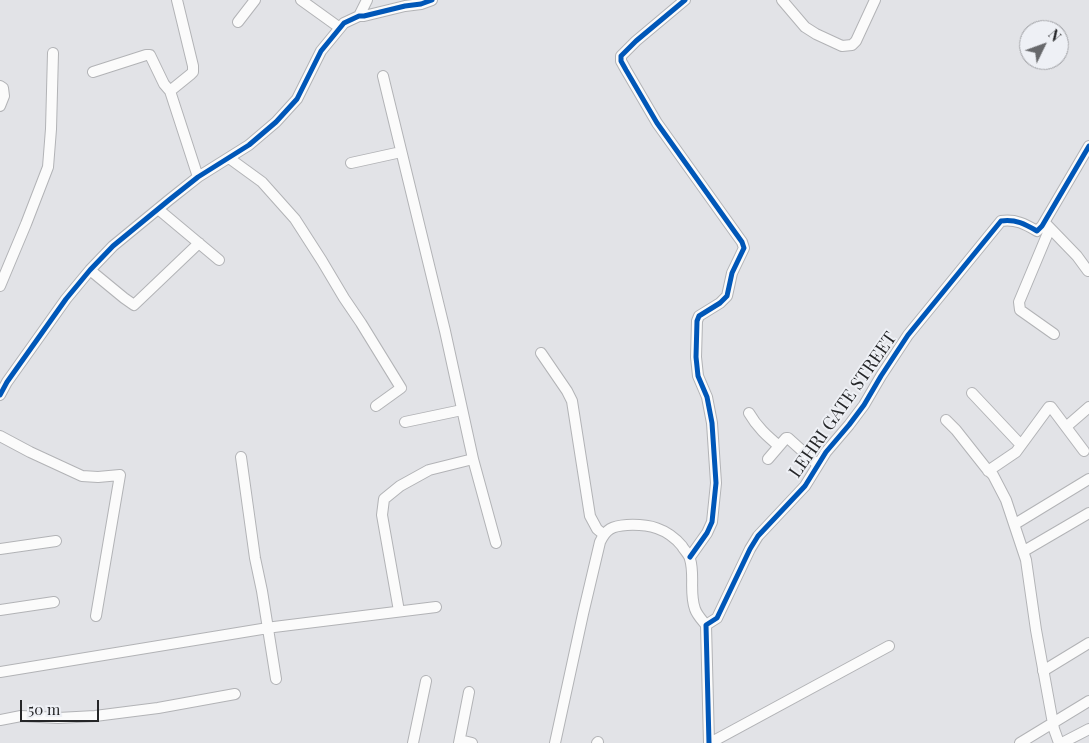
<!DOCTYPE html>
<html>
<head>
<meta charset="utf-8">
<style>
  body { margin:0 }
  #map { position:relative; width:1089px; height:743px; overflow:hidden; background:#e2e3e7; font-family:"Playfair Display",serif }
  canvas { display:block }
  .north { position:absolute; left:1019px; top:20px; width:50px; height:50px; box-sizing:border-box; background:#eef0f5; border:1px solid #9e9fa3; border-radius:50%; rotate:48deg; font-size:14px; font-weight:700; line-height:20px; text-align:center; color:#252628 }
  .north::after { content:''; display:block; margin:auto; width:18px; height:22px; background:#67686b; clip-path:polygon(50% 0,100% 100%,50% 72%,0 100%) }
  .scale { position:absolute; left:20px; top:700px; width:79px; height:22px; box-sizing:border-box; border:2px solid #252628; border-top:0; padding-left:6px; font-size:15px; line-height:18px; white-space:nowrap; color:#252628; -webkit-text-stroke:4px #eef0f5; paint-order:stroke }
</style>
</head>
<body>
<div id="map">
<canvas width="1089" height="743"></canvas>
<div class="north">N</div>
<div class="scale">50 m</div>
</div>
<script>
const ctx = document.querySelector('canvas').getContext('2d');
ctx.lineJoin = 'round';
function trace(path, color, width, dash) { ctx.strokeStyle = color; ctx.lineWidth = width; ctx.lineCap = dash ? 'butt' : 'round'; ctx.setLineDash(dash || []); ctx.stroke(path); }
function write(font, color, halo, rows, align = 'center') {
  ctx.font = font + ' "Playfair Display",serif'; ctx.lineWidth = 4; ctx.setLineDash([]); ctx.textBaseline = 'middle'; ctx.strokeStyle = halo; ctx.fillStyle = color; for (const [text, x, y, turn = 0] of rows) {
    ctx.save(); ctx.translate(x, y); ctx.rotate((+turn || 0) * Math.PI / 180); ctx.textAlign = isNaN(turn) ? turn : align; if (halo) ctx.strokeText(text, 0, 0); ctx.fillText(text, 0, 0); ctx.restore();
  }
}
const street = new Path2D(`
  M177 0 193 66V72L191 74 170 91 198 177
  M301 0 340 28
  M685 0 636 41 621 56V61L626 70 657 123 742 242 744 248 732 273 727 296 720 303 699 316 697 321 696 357 698 376 707 397 712 423 716 483 712 522 707 533 690 557
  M782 0 805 27 816 34 842 46 852 45 856 41 875 0
  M359 16 367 0
  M238 22 255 0
  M93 72 146 55H150L164 84 170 91
  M383 76 445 331 473 459 496 543
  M0 86 3 88 4 96 0 106
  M229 158 262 182 295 219 322 261 344 298 361 323 401 388 376 406
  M351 163 401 152
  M158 209 219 260
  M1047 225 1077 256 1088 271
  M1050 228 1019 302 1020 310 1054 334
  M90 270 124 298 134 305 199 243
  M0 286 26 224 48 167 51 129 53 53
  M541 353 567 391 572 401 590 516 597 529 603 534
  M972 393 1021 445
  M0 395 7 382 66 299 90 270 113 246 169 200 198 177 249 145 276 122 297 99 321 51 344 23 359 16H364L405 6 421 4 432 0
  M749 413C757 427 767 436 779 446
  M946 420 956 430 986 468 993 475 1006 500 1026 560 1036 630 1054 729 1059 743
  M405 422 462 410
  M1066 427 1089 407
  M0 436 30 452 82 476 98 477 120 475 96 616
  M241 457 255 558 262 591 276 679
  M768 459 786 438H788L818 465
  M988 471 1016 452 1049 407H1051L1084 451
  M1015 524 1089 479
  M0 549 56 541
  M1024 551 1089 513
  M0 610 54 602
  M399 611 382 515 384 499 400 486 429 470 473 459
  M1043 671 1089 643
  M0 672 274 627 436 607
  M0 720 21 716 58 718 95 716 158 708 235 694
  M460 740 472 743
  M413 743 426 681
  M459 743 469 692
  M555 743 583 614 600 542C606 529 612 526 627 525 649 524 667 528 682 546 684 550 689 554 690 559 695 575 689 593 695 609 697 615 702 620 706 625
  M597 743 598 742
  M709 743 706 625 717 618 750 549 758 536 805 486 826 452 849 425 864 405 881 376 908 335 1001 221C1016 219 1025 224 1037 231L1042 226 1089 146
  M710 743 889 646
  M1020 743 1089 701
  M1062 743 1089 729`);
const cycleway = new Path2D(`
  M685 0 636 41 621 56V61L626 70 657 123 742 242 744 248 732 273 727 296 720 303 699 316 697 321 696 357 698 376 707 397 712 423 716 483 712 522 707 533 690 557
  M0 395 7 382 66 299 90 270 113 246 169 200 198 177 249 145 276 122 297 99 321 51 344 23 359 16H364L405 6 421 4 432 0
  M709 743 706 625 717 618 750 549 758 536 805 486 826 452 849 425 864 405 881 376 908 335 1001 221C1016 219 1025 224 1037 231L1042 226 1089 146`);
const streetNames = [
  ["LEHRI GATE STREET",843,405,-55]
];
trace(street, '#b2b3b6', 12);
trace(street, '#fbfbfb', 10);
trace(cycleway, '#0057b8', 5);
write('18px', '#252628', '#eef0f5', streetNames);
</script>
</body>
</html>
